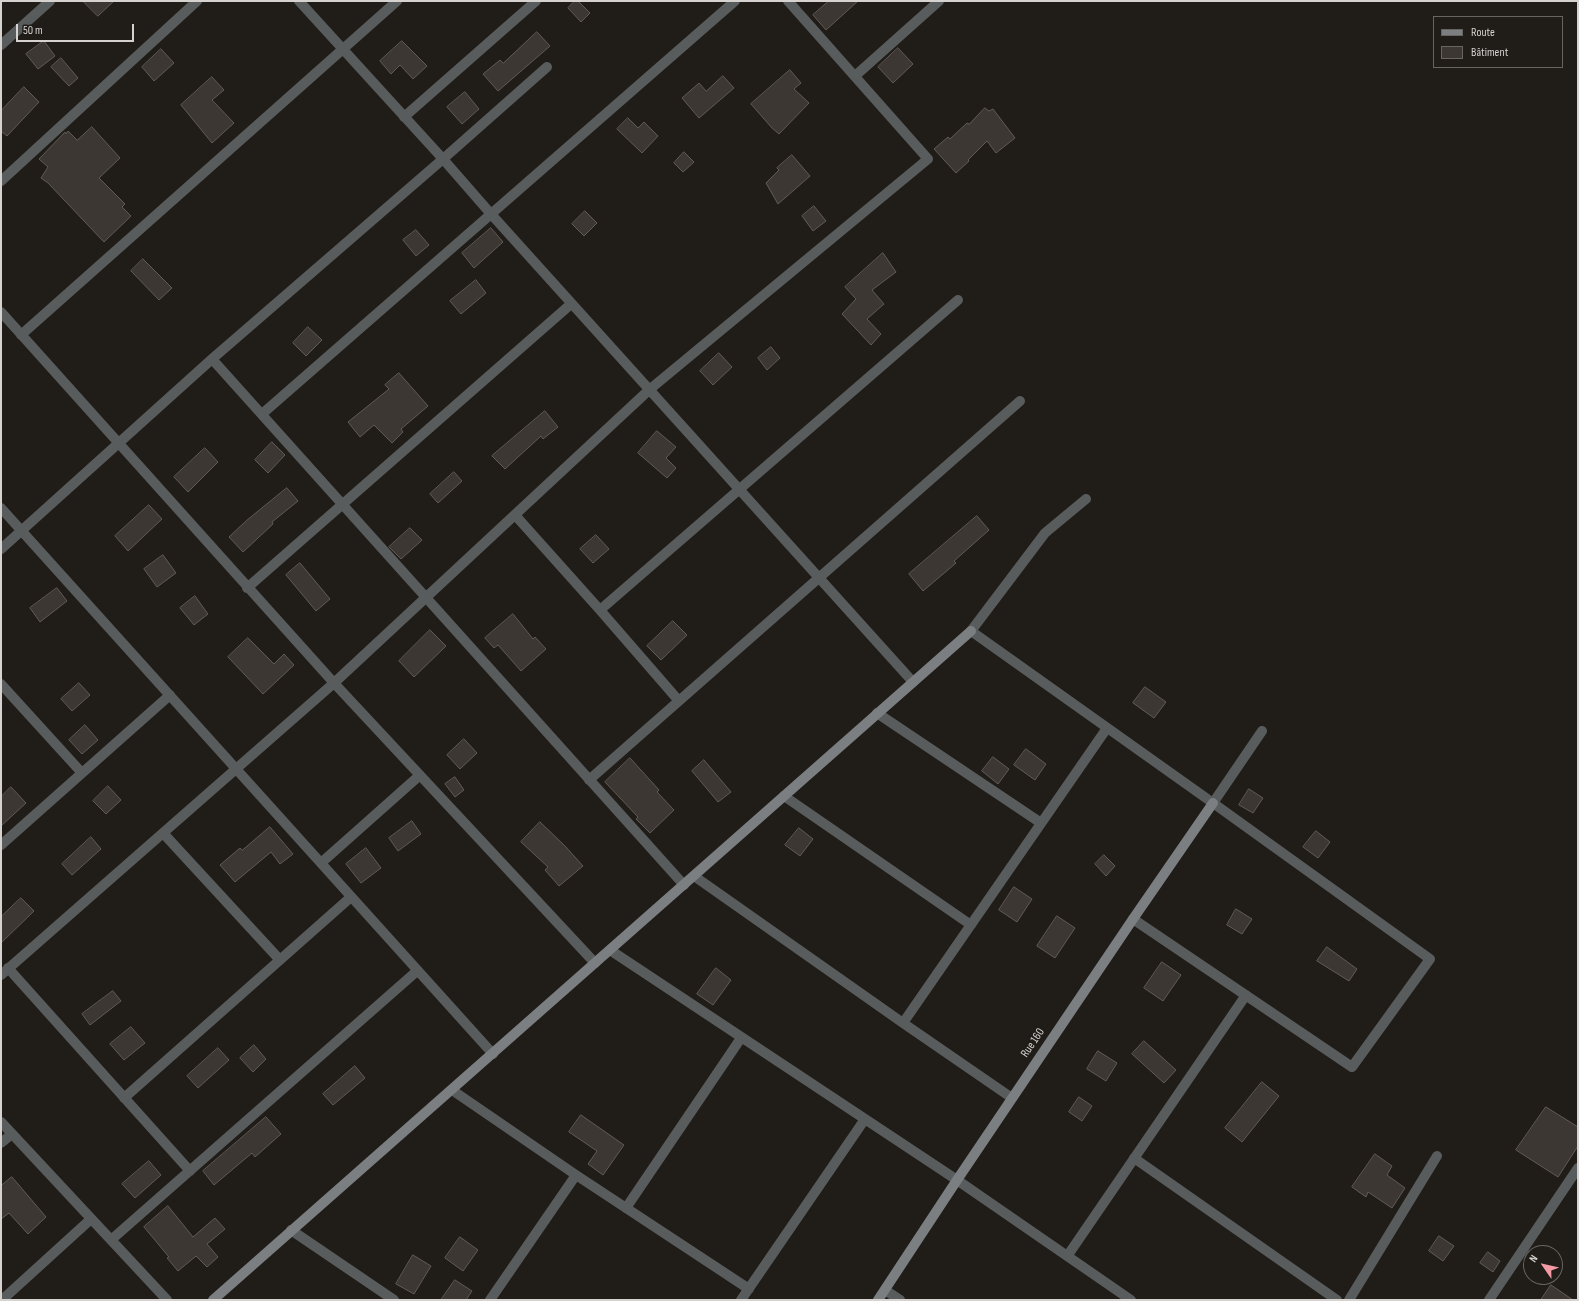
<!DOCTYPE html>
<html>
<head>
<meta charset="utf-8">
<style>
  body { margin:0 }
  #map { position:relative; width:1579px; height:1301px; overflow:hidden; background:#201c18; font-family:"Sofia Sans Condensed",sans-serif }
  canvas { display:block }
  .frame { position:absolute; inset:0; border:2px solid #d5d2cf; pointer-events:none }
  .legend { position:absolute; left:1433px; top:16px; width:130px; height:52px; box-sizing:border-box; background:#201c18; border:1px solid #686561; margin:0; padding:5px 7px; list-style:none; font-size:12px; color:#d5d2cf }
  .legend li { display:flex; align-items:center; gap:8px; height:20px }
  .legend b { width:20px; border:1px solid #686561 }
  .north { position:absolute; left:1523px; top:1245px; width:40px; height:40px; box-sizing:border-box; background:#201c18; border:1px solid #686561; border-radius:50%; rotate:304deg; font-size:11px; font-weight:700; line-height:16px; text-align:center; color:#d5d2cf }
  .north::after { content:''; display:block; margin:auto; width:14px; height:18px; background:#f49aa5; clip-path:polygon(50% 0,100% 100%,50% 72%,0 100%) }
  .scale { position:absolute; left:16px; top:24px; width:118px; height:18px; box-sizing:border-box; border:2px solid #d5d2cf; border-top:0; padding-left:5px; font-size:12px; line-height:14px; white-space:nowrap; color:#d5d2cf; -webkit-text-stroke:3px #201c18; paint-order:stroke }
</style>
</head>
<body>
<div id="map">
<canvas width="1579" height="1301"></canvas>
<div class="frame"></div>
<ul class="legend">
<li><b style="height:5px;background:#7b7f82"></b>Route</li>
<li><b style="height:11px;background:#3d3733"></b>Bâtiment</li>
</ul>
<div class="north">N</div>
<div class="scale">50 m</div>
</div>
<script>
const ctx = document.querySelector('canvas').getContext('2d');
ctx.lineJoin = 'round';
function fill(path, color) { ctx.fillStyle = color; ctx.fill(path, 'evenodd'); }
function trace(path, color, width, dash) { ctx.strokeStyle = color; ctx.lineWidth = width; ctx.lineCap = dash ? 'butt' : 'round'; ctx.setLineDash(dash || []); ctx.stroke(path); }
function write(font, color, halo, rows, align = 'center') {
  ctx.font = font + ' "Sofia Sans Condensed",sans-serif'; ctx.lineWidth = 4; ctx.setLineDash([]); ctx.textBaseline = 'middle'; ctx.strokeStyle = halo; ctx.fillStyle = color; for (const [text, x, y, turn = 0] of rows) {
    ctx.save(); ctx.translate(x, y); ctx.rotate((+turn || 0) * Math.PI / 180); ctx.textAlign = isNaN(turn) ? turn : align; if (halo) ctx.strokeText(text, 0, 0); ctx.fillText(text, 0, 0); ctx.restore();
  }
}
const building = new Path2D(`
  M83 1H114L98 16Z
  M575 1H578L590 13 581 22 568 8Z
  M829 1H858L826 30 813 15Z
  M537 32 550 46 498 91 483 74 500 60 503 63Z
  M44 41 55 56 38 69 26 54Z
  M402 41 427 66 413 79 400 65 391 74 380 61Z
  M898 48 913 64 893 83 878 67Z
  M161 49 174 63 154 81 142 67Z
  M61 58 78 78 69 86 51 67Z
  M790 70 801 83 794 89 809 103 779 134 772 128 751 104Z
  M723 76 734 88 699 118 682 98 699 83 706 91Z
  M212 77 224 90 212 100 234 123 212 143 181 105Z
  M24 87 39 102 7 136 1 131V111Z
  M465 92 479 109 462 124 447 107Z
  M985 108 989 111 993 109 1015 138 996 153 987 141 968 160 969 161 956 173 934 149 948 137 950 139 967 123 969 124Z
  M628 118 638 128 644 122 658 136 642 153 617 129Z
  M92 127 120 158 99 178 125 204 122 207 131 216 104 242 48 183 41 178 48 167 39 159 65 132 66 134 68 131 77 140Z
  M684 152 694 162 683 172 674 163Z
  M792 155 810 176 778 204 766 183 779 170 777 168Z
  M814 206 826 221 813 231 802 216Z
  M585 211 597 223 584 236 572 224Z
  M491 228 503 242 474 268 462 253Z
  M416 230 429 245 416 256 403 240Z
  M883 253 896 272 872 290 884 304 867 319 881 334 871 345 842 314 856 299 845 287Z
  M143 259 172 288 159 300 131 271Z
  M476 280 486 293 461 314 450 301Z
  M308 327 322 340 306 356 293 343Z
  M771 347 780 358 767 370 758 358Z
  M719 353 732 367 713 385 700 371Z
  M399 373 428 406 401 429 403 432 392 443 374 425 360 437 348 422 389 389 385 385Z
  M545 411 558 427 543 439 541 436 505 469 492 456Z
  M657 431 676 447 666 458 676 468 667 478 638 453Z
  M272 442 285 455 268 473 255 460Z
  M205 448 218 462 188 492 174 477Z
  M454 472 462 481 438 503 430 494Z
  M287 488 298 501 272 522 273 524 243 552 229 537 246 521Z
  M149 505 162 519 128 551 115 536Z
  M977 516 989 530 954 561 956 563 923 591 909 574Z
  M410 528 422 540 401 559 389 547Z
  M596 535 609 549 593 563 580 549Z
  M163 555 176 573 157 587 144 569Z
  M300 563 330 599 316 611 286 575Z
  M57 588 67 601 40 622 30 608Z
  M195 596 208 614 194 625 180 608Z
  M513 614 533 639 535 637 546 649 521 671 498 645 494 648 485 638Z
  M673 621 687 635 661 660 647 646Z
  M430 630 446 646 414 677 399 661Z
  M248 638 274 664 284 654 294 665 263 694 228 657Z
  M79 683 90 695 72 711 61 699Z
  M1145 687 1166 702 1154 718 1133 703Z
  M85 725 98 740 82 754 69 740Z
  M464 739 477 753 460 769 447 755Z
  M1026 749 1046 764 1035 780 1014 765Z
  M993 757 1009 769 998 784 982 771Z
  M630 758 659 790 657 792 674 810 650 833 636 819 638 817 605 782Z
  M704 760 731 792 718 802 692 771Z
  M455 777 464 790 455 797 445 784Z
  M108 786 121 800 106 814 93 801Z
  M11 787 26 803 1 826V797Z
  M1249 789 1263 798 1253 813 1239 805Z
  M412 821 421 834 398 851 389 838Z
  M540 822 565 846 583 866 559 886 545 870 548 867 521 842Z
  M270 827 293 854 280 864 271 852 235 882 220 865 240 848 242 850Z
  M799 828 813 839 800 856 785 845Z
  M1316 831 1330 842 1318 858 1303 847Z
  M91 837 101 849 72 875 62 864Z
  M366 848 381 868 361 883 346 864Z
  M1104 855 1115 866 1106 876 1095 864Z
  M1014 887 1032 899 1017 922 999 910Z
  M21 898 34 911 1 943V917Z
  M1236 909 1252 919 1242 934 1227 925Z
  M1057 916 1075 928 1055 958 1037 946Z
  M1327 947 1357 969 1349 981 1317 961Z
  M1162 962 1181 975 1163 1001 1144 988Z
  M716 968 731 980 713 1005 697 994Z
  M113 991 121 1001 90 1025 82 1014Z
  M131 1027 145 1043 124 1060 110 1044Z
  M1144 1041 1176 1070 1164 1083 1132 1054Z
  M254 1045 266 1059 253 1072 240 1058Z
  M218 1048 229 1060 198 1088 187 1076Z
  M1098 1051 1117 1063 1106 1081 1087 1069Z
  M355 1066 365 1078 333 1105 323 1094Z
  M1262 1082 1279 1096 1242 1142 1225 1128Z
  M1079 1097 1092 1106 1082 1121 1069 1112Z
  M1546 1107 1578 1127V1146L1558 1177 1516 1150Z
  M581 1115 624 1145 603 1175 588 1164 597 1151 569 1132Z
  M266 1117 281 1134 255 1157 252 1153 214 1185 203 1171Z
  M1375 1154 1392 1166 1387 1175 1405 1188 1392 1208 1368 1192 1366 1197 1352 1187Z
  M149 1161 161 1175 135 1198 122 1184Z
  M12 1177 46 1217 28 1234 9 1213 1 1219V1186Z
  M168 1206 193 1237 215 1218 225 1229 207 1244 218 1257 207 1267 196 1256 178 1271 167 1258 169 1257 144 1227Z
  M1439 1236 1454 1246 1443 1261 1429 1251Z
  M460 1237 478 1250 463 1271 445 1258Z
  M1488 1252 1500 1261 1493 1272 1480 1263Z
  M413 1255 431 1266 414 1294 396 1284Z
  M455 1280 472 1291 466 1300H441Z
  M1551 1285 1573 1300H1541Z`);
const street = new Path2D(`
  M299 1 443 159 491 214 913 682
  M1 45 50 1
  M855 76 939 1
  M404 117 536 1
  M1 181 197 1
  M1 312 334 683 595 963
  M21 335 397 1
  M212 359 684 885
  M262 414 735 1
  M1086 499 1045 533 971 631 1213 803 1430 959 1352 1067 1133 919
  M1 508 493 1054
  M515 515 600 610 679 701
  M1 549 212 359 443 159 547 67
  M247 588 571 304
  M600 610 958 300
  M1 684 82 773
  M877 713 1041 823
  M589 780 1020 401
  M784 796 971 925
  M1213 803 1262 731
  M163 833 280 960
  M1 845 170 695
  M321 863 420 775
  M694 876 903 1023 1012 1098
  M610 950 957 1180 1131 1300
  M8 968 190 1171
  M1 975 334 683 649 390 928 159 788 1
  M903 1023 1107 728
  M452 1090 576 1175 749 1289
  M124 1098 351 897
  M1 1122 167 1300
  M1 1143 12 1134
  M1134 1158 1337 1300
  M626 1208 741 1038
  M291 1230 394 1300
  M111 1240 417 971
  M1068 1255 1246 995
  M885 1290 900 1300
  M2 1300 91 1219
  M490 1300 576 1175
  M741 1300 865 1119
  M1349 1300 1437 1156
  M1489 1300 1578 1168`);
const secondary = new Path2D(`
  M213 1300 971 631
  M878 1300 957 1180 1133 919 1213 803`);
const streetNames = [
  ["Rue 160",1033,1043,-56]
];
fill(building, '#3d3733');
trace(building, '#615b57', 1);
trace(street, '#595c5d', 10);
trace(secondary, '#7b7f82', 10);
write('12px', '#d5d2cf', '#201c18', streetNames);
</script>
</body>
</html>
